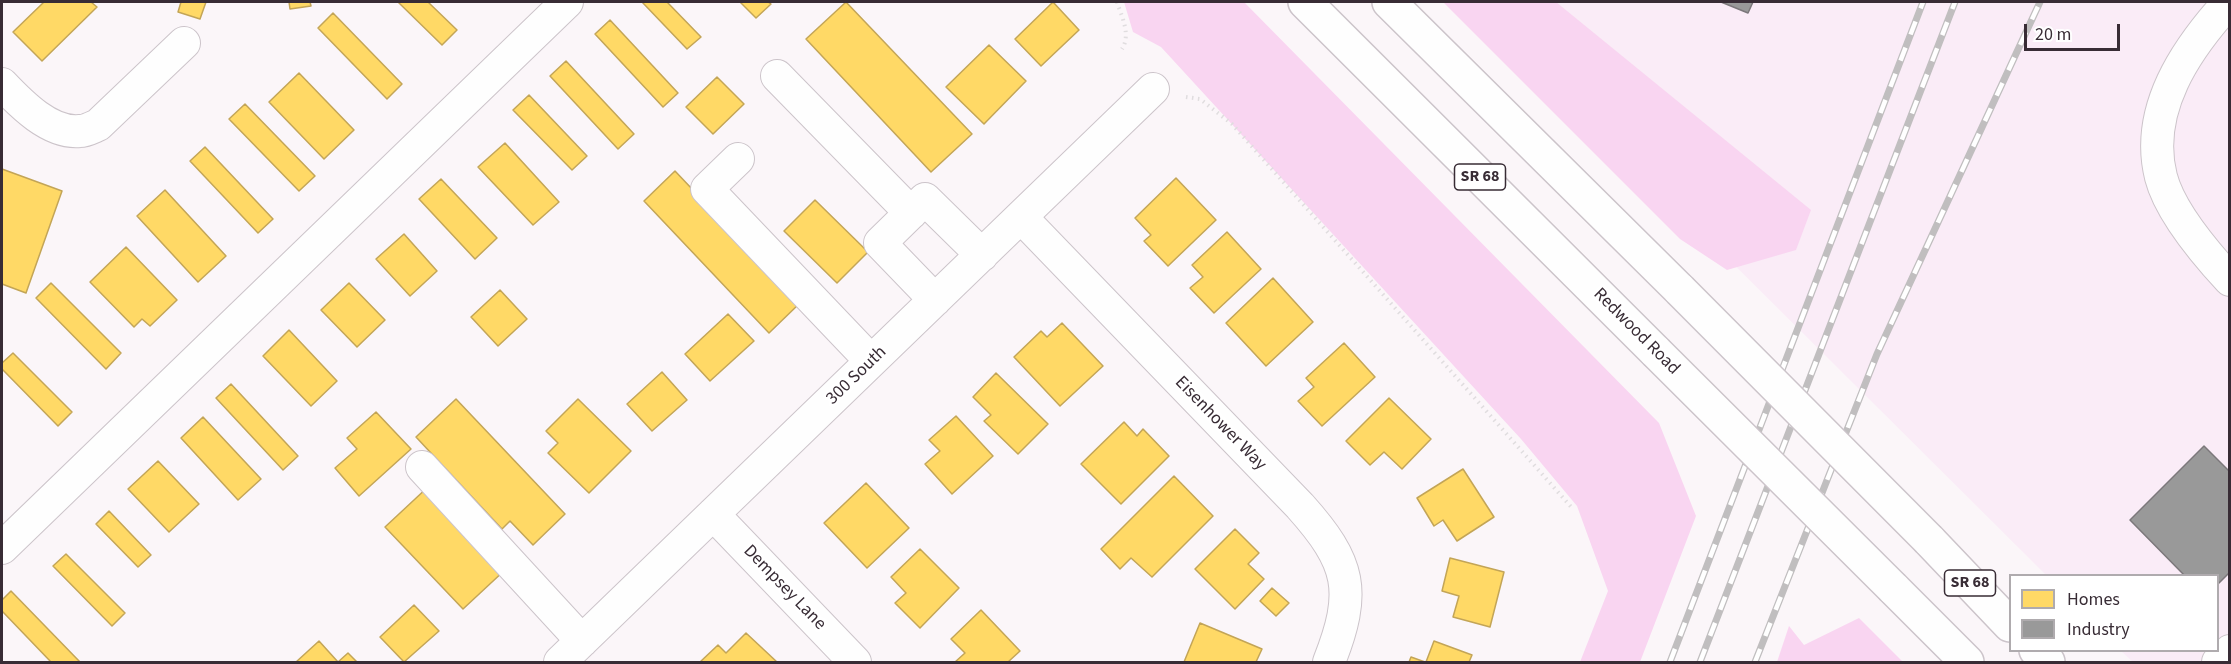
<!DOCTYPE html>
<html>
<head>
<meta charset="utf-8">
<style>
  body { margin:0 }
  #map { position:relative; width:2231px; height:664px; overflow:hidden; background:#fbf6f9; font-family:"Source Sans 3",sans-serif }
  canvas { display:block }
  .frame { position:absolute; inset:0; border:3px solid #382c35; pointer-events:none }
  .legend { position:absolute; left:2009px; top:574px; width:210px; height:78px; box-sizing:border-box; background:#fff; border:2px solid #afabae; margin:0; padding:8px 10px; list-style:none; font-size:18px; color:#382c35 }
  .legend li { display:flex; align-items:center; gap:12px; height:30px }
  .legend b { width:30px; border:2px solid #afabae }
  .scale { position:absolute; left:2024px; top:24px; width:96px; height:27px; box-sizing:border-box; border:3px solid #382c35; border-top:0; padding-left:8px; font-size:18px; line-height:21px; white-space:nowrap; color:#382c35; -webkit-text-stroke:4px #fff; paint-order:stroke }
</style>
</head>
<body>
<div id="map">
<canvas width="2231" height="664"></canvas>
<div class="frame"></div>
<ul class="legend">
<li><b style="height:16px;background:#ffd966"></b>Homes</li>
<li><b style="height:16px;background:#999"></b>Industry</li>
</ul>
<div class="scale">20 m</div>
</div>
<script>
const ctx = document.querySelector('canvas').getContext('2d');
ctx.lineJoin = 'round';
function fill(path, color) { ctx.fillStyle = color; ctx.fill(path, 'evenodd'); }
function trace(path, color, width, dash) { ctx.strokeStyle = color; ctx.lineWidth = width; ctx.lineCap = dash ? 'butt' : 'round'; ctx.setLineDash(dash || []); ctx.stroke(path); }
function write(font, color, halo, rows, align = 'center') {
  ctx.font = font + ' "Source Sans 3",sans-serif'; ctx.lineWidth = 6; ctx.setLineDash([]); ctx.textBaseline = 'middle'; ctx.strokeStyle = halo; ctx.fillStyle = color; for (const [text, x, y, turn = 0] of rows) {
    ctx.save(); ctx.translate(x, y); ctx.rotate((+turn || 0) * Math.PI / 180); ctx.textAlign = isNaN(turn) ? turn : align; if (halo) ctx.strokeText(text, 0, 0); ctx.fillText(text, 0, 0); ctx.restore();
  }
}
const built = new Path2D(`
  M1470 2H2229V662H2133L2121 651 2218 650V576L2046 575Z`);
const green = new Path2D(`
  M1124 2H1244L1659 423 1696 516 1640 662H1580L1608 591 1577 506 1521 439 1161 47 1133 32Z
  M1443 2H1556L1811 210 1796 250 1727 270 1680 239Z
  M1859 618 1903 662H1777L1789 626 1804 645Z`);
const homes = new Path2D(`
  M44 2H91L97 7 42 61 13 32Z
  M181 2H206L200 19 178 12Z
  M289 2H310L311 6 290 9Z
  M398 2H428L457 30 442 45Z
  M642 2H667L701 37 687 49Z
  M740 2H768L771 4 756 18Z
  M846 2 972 134 931 172 806 39Z
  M1053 2 1079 30 1041 66 1015 39Z
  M333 13 402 84 387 99 318 28Z
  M610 20 678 93 663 107 595 34Z
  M989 45 1026 81 984 124 946 87Z
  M566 61 634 134 618 149 550 76Z
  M299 73 354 130 324 159 269 102Z
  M717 77 744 104 713 134 686 107Z
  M529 95 587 156 572 170 513 110Z
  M245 104 315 176 299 191 229 119Z
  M505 143 559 202 533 225 478 167Z
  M205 147 273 219 258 233 190 161Z
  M2 169 62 191 26 293 2 284Z
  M675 171 800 303 769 333 644 201Z
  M1176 178 1216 220 1168 266 1144 241 1151 235 1135 218Z
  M441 179 497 238 475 259 419 199Z
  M165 190 226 256 198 282 137 216Z
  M815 200 868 252 837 283 784 231Z
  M1227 232 1261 269 1214 313 1190 288 1203 277 1192 265Z
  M404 234 437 271 410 296 376 259Z
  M126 247 177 300 150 326 142 319 134 327 90 282Z
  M1273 278 1313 322 1266 366 1226 323Z
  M51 283 121 353 106 369 36 298Z
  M349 283 385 320 357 347 321 310Z
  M500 290 527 319 498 346 471 317Z
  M728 314 754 341 710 381 685 354Z
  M1062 323 1103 366 1060 406 1014 357 1041 331 1047 337Z
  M289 330 337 381 311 406 263 356Z
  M1344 343 1375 377 1322 426 1298 401 1314 387 1306 378Z
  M13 353 72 412 58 426 2 369V363Z
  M662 372 687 400 652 431 627 404Z
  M996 373 1048 424 1018 454 984 421 991 415 973 397Z
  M231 384 298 456 283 470 216 398Z
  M1389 398 1431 439 1402 469 1384 452 1370 465 1346 441Z
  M456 399 565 514 533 545 510 521 502 529 416 437Z
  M578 399 631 451 589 493 548 453 558 443 546 431Z
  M376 412 411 449 359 496 335 468 357 449 347 438Z
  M956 416 993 456 952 494 925 464 940 451 929 440Z
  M203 417 261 479 238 500 181 438Z
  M1124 422 1137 436 1143 429 1169 456 1121 504 1081 464Z
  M158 461 199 504 169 532 128 489Z
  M1463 469 1494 517 1457 541 1443 520 1434 526 1417 498Z
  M1174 476 1213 516 1152 577 1131 558 1120 569 1101 549Z
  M866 483 909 528 867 568 824 523Z
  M429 486 506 569 463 609 385 527Z
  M109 511 151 555 138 567 96 524Z
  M1235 529 1259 553 1248 564 1264 579 1235 609 1195 569Z
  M920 549 959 588 920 628 895 603 906 593 891 577Z
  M66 554 125 613 112 626 53 566Z
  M1450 558 1504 572 1490 627 1453 617 1459 596 1442 591Z
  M1272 588 1289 603 1276 616 1260 601Z
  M11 591 80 662H51L2 611V600Z
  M414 605 439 631 404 662 380 637Z
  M981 610 1020 651 1008 662H955L965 653 951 639Z
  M1200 623 1262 649 1256 662H1184Z
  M746 633 777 662H700L718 645 726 653Z
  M319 641 338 662 348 653 357 662H296Z
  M1434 641 1472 655 1469 662H1426Z
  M1411 657 1425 662H1409Z`);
const industry = new Path2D(`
  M1721 2H1753L1748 13Z
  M2204 446 2230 472V572L2218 584V576H2185L2130 520Z`);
const path = new Path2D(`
  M1117 2C1122 17 1131 35 1122 49
  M1186 97 1200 99 1232 124 1573 509`);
const minor = new Path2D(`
  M2229 2C2186 49 2144 110 2161 177 2170 212 2206 254 2230 280
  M777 76 911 213
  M2 84C21 104 50 134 80 131 86 131 93 127 98 125L184 43
  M738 159 707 189 871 361
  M1021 217 1300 506C1351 563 1357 591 1329 662
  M935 300 880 243 925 199 982 255
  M422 467 582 641
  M713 514 855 662
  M2 548 567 2
  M560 662 1153 89
  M2218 662 2230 651`);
const major = new Path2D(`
  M1305 2 1656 352
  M1389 2 1680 290
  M1929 540 2010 625
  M1893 588 1967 662
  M2036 650 2048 662`);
const rail = new Path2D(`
  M1670 662 1923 2
  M1700 662 1955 2
  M1755 662 1877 354 2040 2`);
const majorBridge = new Path2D(`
  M1680 290 1929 540
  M1656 352 1893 588`);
const shields = [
  [1480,177,51],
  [1970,583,51]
];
const shieldNames = [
  ["SR 68",1480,177],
  ["SR 68",1970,583]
];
const streetNames = [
  ["Redwood Road",1636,332,45],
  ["300 South",857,376,-44],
  ["Eisenhower Way",1220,424,46],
  ["Dempsey Lane",784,588,46]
];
fill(built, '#faecf7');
fill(green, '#f9d5f1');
fill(homes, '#ffd966');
trace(homes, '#c3a557', 1.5);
fill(industry, '#999');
trace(industry, '#7c787b', 1.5);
trace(minor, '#ccc4ca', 34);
trace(major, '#ccc4ca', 36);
trace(path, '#e0dddf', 4, [1.5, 4.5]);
trace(minor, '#fefefe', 32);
trace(major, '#fefefe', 33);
trace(rail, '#c0bebf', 7);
trace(rail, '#fff', 4.5, [14]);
trace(majorBridge, '#ccc4ca', 36, []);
trace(majorBridge, '#fefefe', 33);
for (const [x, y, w] of shields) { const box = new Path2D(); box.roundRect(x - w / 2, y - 13, w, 26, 4.5); ctx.fillStyle = '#fff'; ctx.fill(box); trace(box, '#382c35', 1.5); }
write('bold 16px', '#382c35', null, shieldNames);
write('18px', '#382c35', '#fff', streetNames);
</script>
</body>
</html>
